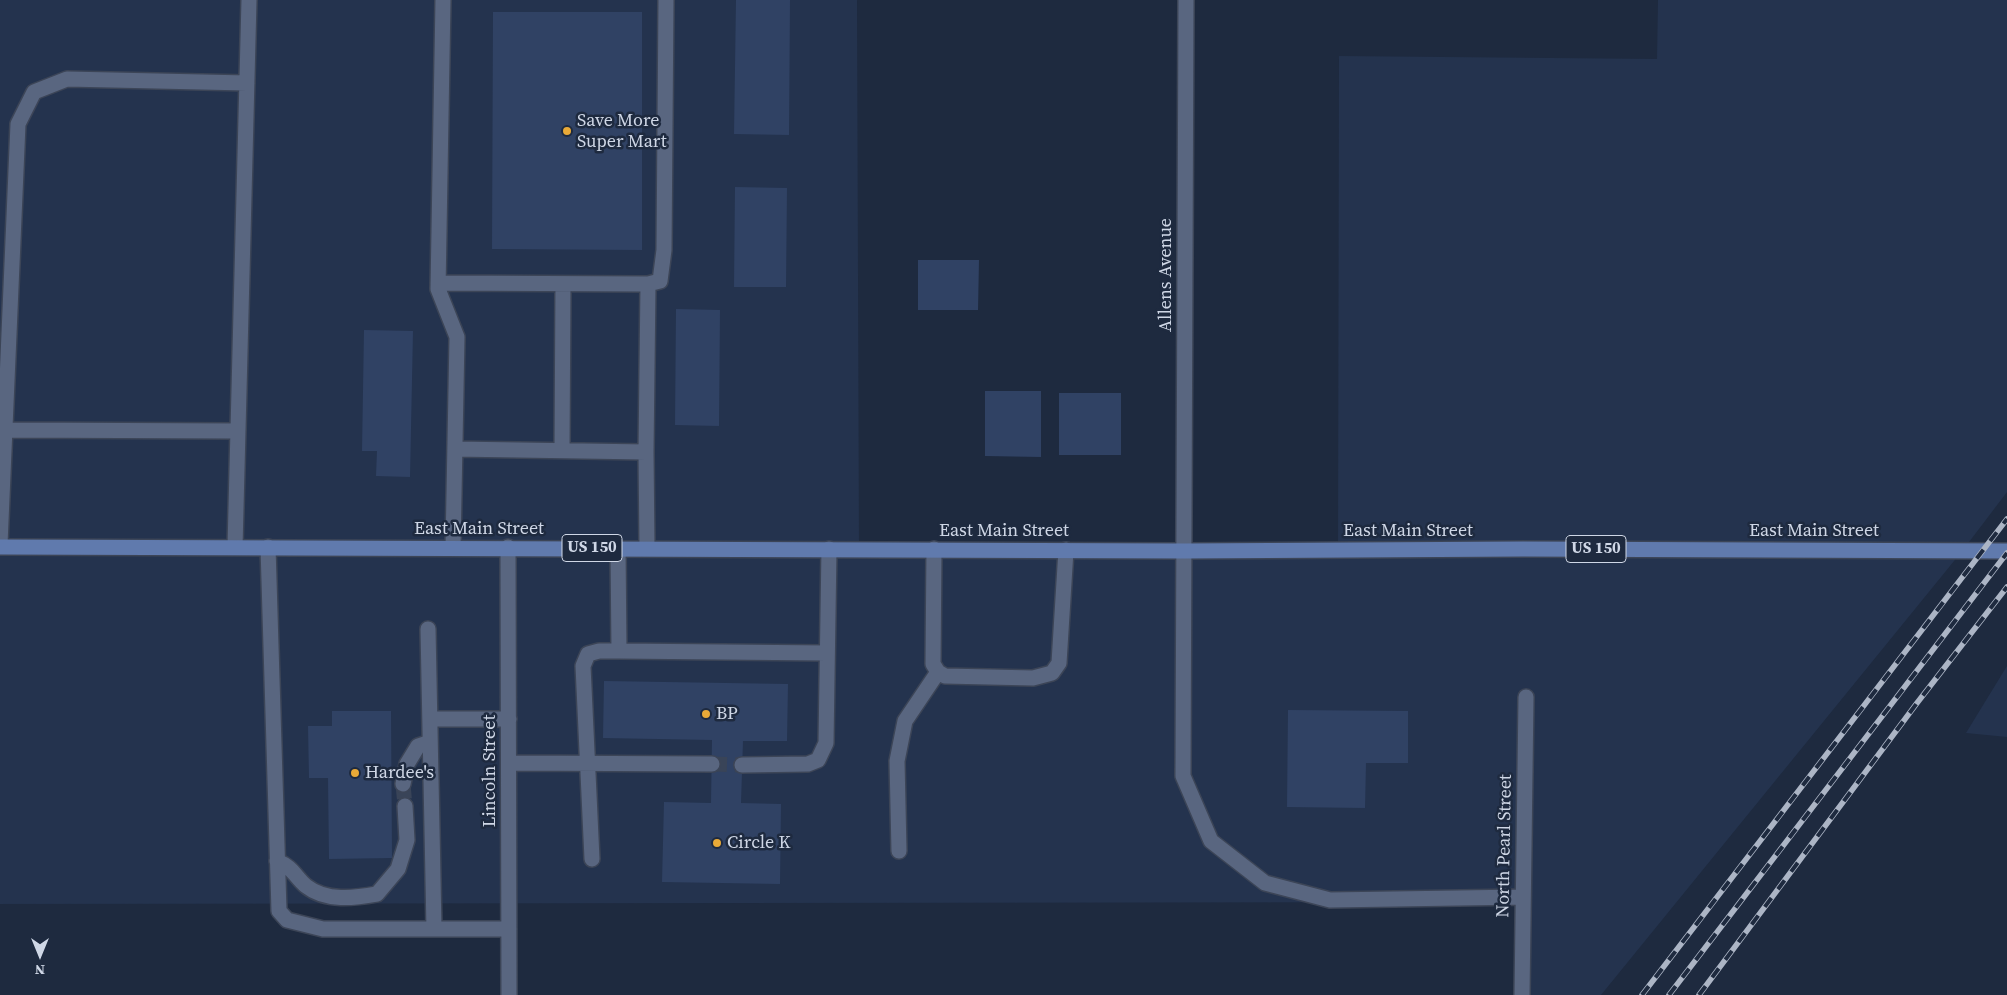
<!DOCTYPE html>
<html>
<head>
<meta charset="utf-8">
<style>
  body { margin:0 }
  #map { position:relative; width:2007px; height:995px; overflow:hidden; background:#1e2a3f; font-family:"Source Serif 4",serif }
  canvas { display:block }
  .north { position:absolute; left:15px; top:930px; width:50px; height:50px; -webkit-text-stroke:4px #1e2a3f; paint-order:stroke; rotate:180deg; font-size:14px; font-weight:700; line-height:20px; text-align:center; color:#cfd7e6 }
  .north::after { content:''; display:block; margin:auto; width:18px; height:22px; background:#cfd7e6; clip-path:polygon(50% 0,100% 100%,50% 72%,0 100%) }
</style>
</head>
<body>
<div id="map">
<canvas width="2007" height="995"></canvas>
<div class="north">N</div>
</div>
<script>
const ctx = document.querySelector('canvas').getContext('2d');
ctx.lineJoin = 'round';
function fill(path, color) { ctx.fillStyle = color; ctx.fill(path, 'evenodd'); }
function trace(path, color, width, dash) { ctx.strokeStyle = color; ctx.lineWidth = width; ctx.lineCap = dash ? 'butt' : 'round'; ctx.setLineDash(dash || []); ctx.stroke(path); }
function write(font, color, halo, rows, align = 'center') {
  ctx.font = font + ' "Source Serif 4",serif'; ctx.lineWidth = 5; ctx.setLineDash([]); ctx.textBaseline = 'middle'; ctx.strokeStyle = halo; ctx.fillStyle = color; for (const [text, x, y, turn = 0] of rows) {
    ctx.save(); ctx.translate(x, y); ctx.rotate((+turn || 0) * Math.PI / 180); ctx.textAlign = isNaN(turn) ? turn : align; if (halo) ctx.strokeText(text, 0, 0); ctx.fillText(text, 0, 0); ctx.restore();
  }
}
const built = new Path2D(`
  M0 0H857L859 549 1338 550 1339 56 1657 59 1658 0H2007V492L1963 550 1601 995H1531L1523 902 0 904Z
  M2007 666V737L1966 733Z`);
const building = new Path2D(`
  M736 0H790L789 135 734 134Z
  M493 12H642V250L492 249Z
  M735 187 787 188 786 287H734Z
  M918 260H979L978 310H918Z
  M676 309 720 310 719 426 675 425Z
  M364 330 413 331 410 477 376 476 377 451H362Z
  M985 391H1041V457L985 456Z
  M1059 393H1121V455H1059Z
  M604 681 788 684 787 741H743L741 803 781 804 780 884 662 882 664 802 711 803 712 740 603 738Z
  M1288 710 1408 711V763H1366L1365 808 1287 807Z
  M332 711H391L392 858 329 859 328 778H309L308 726H332Z`);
const minorTunnel = new Path2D(`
  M712 764 742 765
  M403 784 405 806`);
const minor = new Path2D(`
  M443 0 438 289 457 337 453 547
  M1186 0 1183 776 1211 841 1265 883 1330 900 1523 897
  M438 283 648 284 646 452 455 449
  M648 284 660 281 664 250 666 0
  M5 430 238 431
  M562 450 563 284
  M646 452 647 548
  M0 544 18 124 34 92 67 79 247 83
  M235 547 249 0
  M268 547 279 911 287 920 323 929H509
  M508 547 509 995
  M934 549 933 664 938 672 945 676 1033 678 1052 673 1059 663 1066 550
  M428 629 434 929
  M619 651 827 653
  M430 719H509
  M509 763 712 764
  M742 765 808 764 818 760 826 743 829 549
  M403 784 407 764 418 746 430 742
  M899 851 897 761 905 721 938 672
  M592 859 583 666 588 654 599 651H619L618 548
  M277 861C293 867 295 877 306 886 326 902 355 898 377 894L398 869 407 840 405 806
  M1522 995 1526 697`);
const major = new Path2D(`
  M0 547 1185 551 1523 549 2007 551`);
const rail = new Path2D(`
  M1642 995 2007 519
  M1669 995 2007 553
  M1699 995 1917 703 2007 587`);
const markers = [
  [567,131,5,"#e9aa38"],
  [706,714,5,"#e9aa38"],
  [355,773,5,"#e9aa38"],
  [717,843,5,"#e9aa38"]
];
const shields = [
  [592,548,60],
  [1596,549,60]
];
const shieldNames = [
  ["US 150",592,548],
  ["US 150",1596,549]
];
const poiNames = [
  ["Save More",577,121],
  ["Super Mart",577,142],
  ["BP",716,714],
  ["Hardee's",365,773],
  ["Circle K",727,843]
];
const streetNames = [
  ["Allens Avenue",1166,275,-90],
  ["East Main Street",479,529],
  ["East Main Street",1004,531],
  ["East Main Street",1408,531],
  ["East Main Street",1814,531],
  ["Lincoln Street",490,771,-90],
  ["North Pearl Street",1505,846,-89]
];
fill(built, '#24334e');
fill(building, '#304264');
trace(minorTunnel, '#394458', 15, [15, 8]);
trace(minor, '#3c4557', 18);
trace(major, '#3c4557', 18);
trace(minor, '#596680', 15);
trace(major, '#607aad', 15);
trace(rail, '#acb5c5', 5.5);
trace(rail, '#1e2a3f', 4, [11]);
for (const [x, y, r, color] of markers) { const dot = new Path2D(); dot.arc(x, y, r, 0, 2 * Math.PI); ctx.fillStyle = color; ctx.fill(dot); trace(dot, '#1e2a3f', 2); }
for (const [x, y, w] of shields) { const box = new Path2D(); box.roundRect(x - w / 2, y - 13.5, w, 27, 4); ctx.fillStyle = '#1e2a3f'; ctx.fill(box); trace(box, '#cfd7e6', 1); }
write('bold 16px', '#cfd7e6', null, shieldNames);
write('18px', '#cfd7e6', '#1e2a3f', poiNames, 'left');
write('18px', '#cfd7e6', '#1e2a3f', streetNames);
</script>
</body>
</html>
